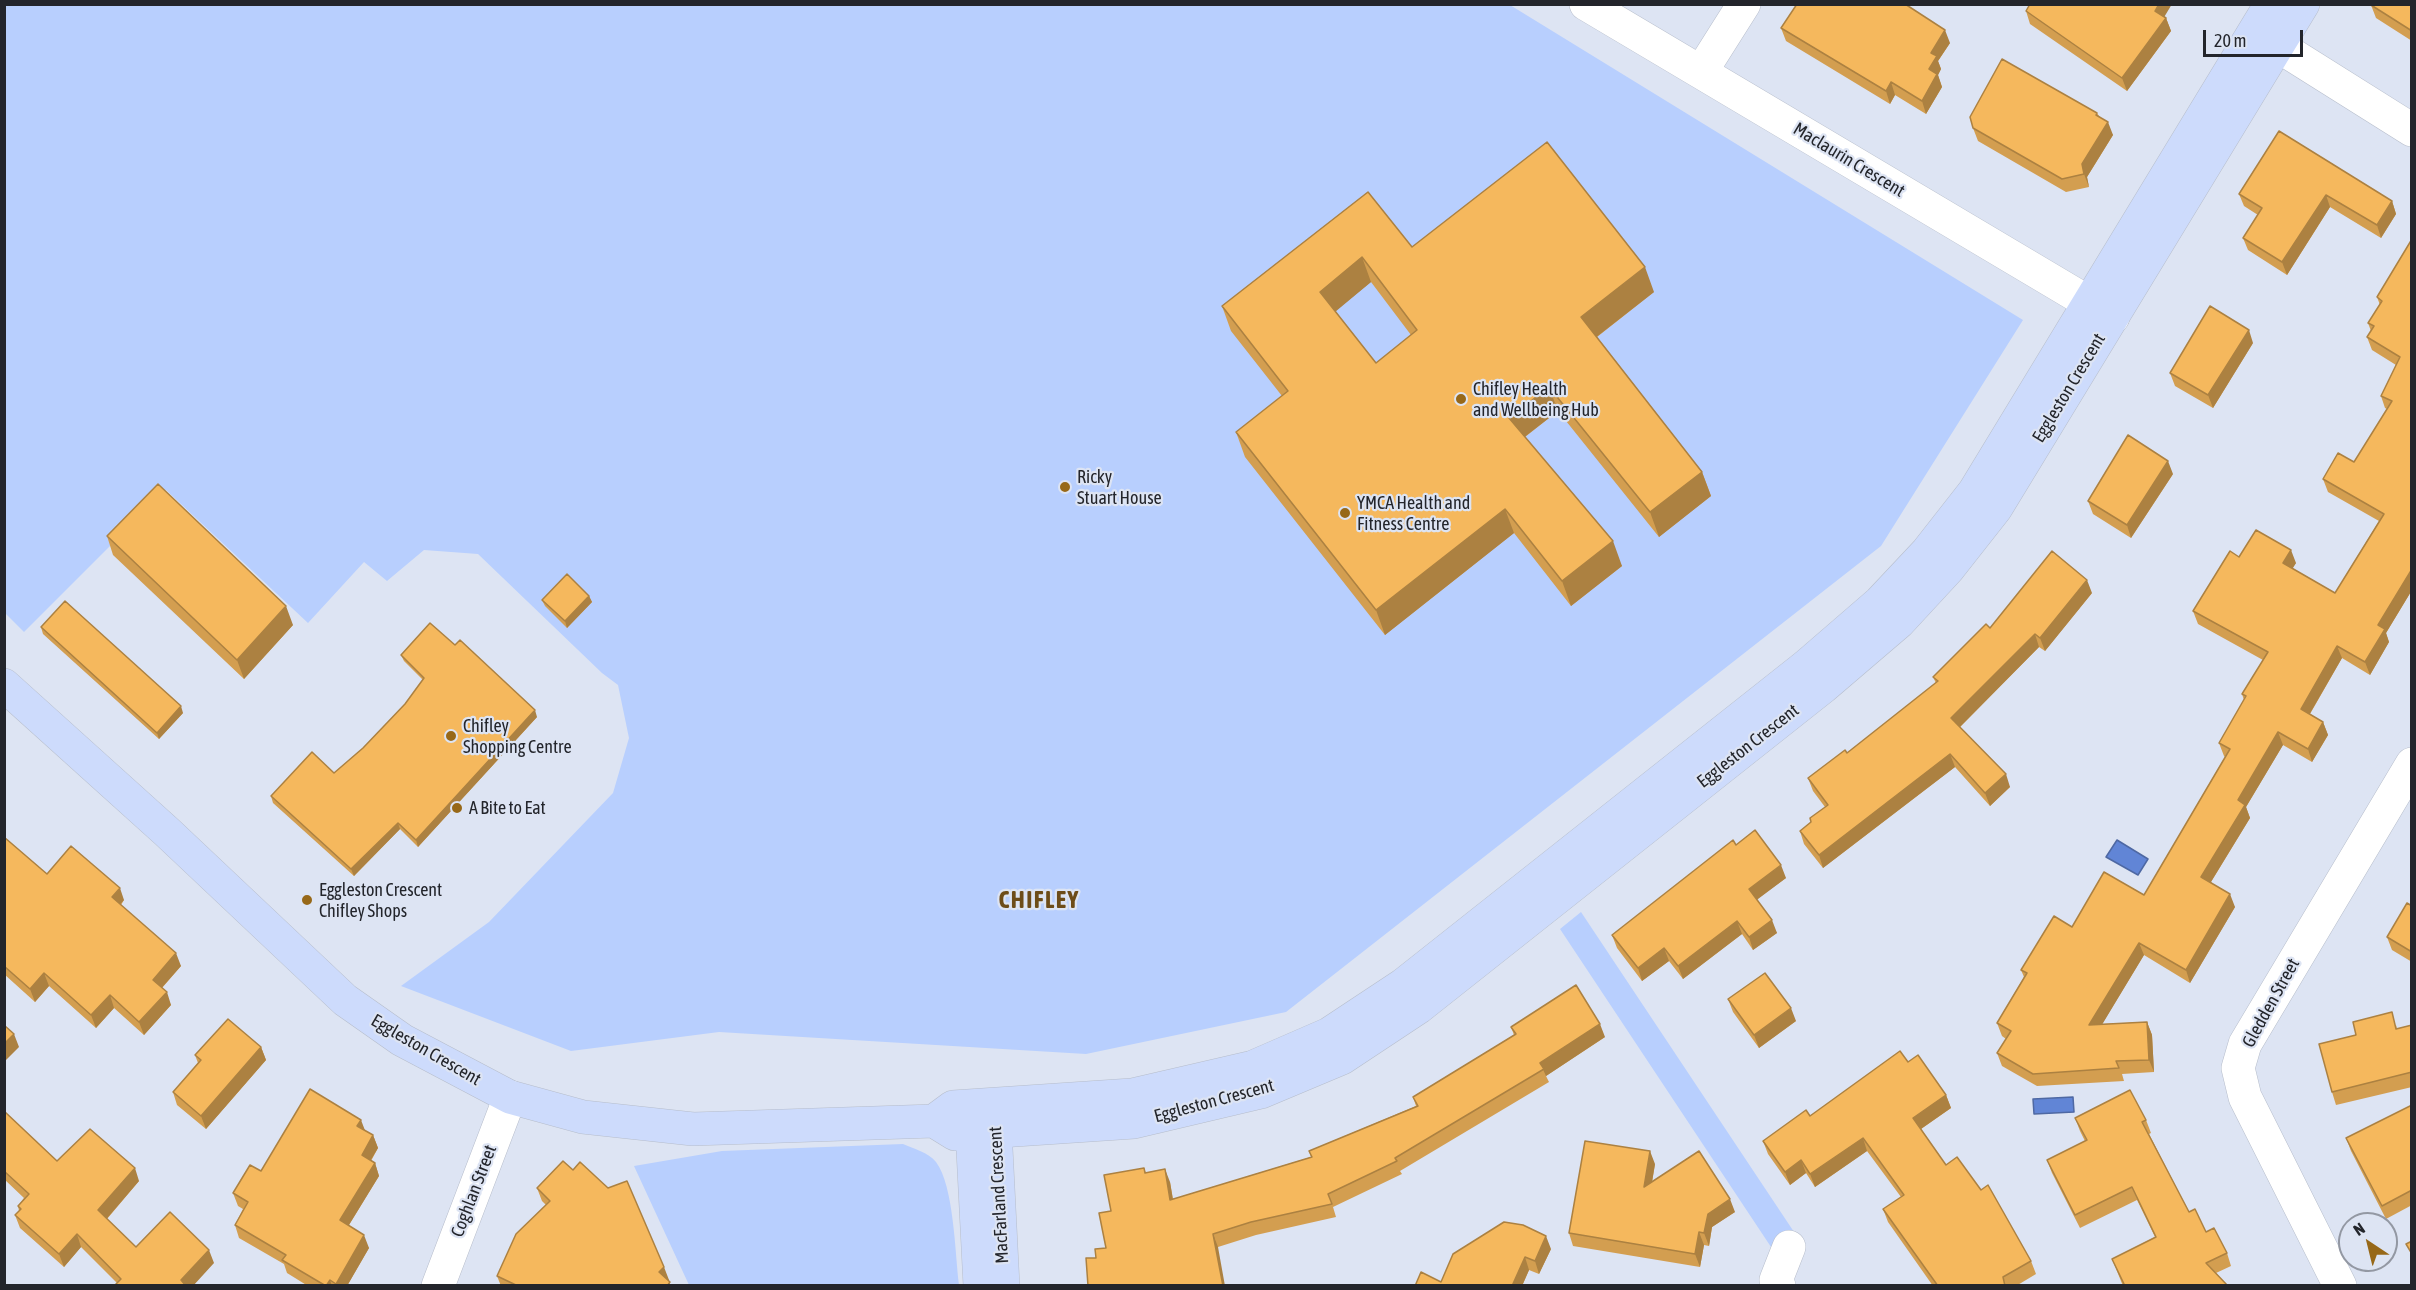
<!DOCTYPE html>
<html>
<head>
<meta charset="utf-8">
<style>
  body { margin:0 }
  #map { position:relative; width:2416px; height:1290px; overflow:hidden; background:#dde4f3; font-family:"Asap Condensed",sans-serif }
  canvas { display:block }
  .frame { position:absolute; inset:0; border:6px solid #23252b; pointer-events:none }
  .north { position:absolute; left:2338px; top:1212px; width:60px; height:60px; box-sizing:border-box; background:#dde4f3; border:2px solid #9398a3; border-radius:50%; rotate:325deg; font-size:16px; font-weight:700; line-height:24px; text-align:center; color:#23252b }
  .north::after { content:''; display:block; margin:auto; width:21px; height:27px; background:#976818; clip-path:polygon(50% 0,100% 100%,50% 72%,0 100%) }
  .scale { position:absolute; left:2203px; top:30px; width:100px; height:27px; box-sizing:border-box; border:3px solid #23252b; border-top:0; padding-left:8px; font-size:18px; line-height:21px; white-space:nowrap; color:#23252b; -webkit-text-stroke:4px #dde4f3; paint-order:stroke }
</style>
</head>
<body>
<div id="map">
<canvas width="2416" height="1290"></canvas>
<div class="frame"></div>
<div class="north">N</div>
<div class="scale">20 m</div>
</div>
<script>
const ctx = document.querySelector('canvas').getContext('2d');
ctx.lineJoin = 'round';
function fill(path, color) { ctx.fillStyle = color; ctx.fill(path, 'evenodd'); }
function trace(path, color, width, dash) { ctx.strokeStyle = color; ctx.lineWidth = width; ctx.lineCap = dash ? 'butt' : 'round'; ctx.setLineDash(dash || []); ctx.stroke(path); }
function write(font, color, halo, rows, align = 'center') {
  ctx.font = font + ' "Asap Condensed",sans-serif'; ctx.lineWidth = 4.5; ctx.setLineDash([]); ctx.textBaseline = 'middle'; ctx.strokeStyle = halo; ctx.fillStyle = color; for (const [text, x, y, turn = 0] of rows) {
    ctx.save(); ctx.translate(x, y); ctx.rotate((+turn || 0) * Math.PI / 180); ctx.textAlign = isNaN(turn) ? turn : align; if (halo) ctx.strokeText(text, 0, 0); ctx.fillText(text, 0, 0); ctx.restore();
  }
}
const green = new Path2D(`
  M4 5H1510L2023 320 1881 546 1286 1012 1086 1054 719 1032 571 1051 401 986 489 922 613 793 629 738 618 685 602 673 478 554 424 550 387 581 364 562 308 623 166 490 24 632 5 613Z
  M1581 912 1806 1250 1789 1247 1773 1250 1560 929Z
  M903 1144C914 1149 928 1152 936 1162 954 1186 955 1253 959 1285H689L634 1166 722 1151Z`);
const water = new Path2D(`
  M2117 840 2148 859 2138 875 2106 857Z
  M2073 1097 2074 1112 2034 1114 2033 1099Z`);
const street = new Path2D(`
  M1586 4 2113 317
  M2256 32 2412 130
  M1701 72 1744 4
  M438 1286 510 1097
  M1779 1286 1776 1280 1789 1247
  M2340 1286 2245 1097 2238 1068 2245 1044 2412 764`);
const secondary = new Path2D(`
  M4 685 167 832 345 1000 402 1040 510 1097 583 1117 693 1129 934 1121 953 1107 1132 1095 1253 1067 1329 1034 1403 985 1806 666 1880 602 1927 552 1974 492 2271 4
  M994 1109 1003 1286
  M971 1111 980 1286
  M934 1121 955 1134 1134 1122 1261 1092 1342 1058 1419 1007 1823 687 1899 622 1948 569 1996 508 2303 4`);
const wall = new Path2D(`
  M2412 4V41L2376 18 2371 5Z
  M2026 11 2164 17 2166 18 2171 31 2127 91 2030 24Z
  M1781 28 1950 43 1938 61 1941 69 1938 75 1942 87 1926 114 1895 95 1890 104 1786 41Z
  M2097 113 2099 116 2113 135 2087 177 2089 187 2066 192 1978 141 1973 128Z
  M2279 131 2392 201 2396 214 2381 238 2330 207 2287 275 2248 250 2243 238 2258 215 2244 206 2239 194Z
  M1368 192 1412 247 1654 292 1597 337 1702 472 1711 496 1659 537 1558 411 1525 437 1622 566 1571 606 1514 533 1385 635 1245 457 1236 432 1282 396 1231 331 1222 306ZM1371 282 1411 335 1376 363 1335 311Z
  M2412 239V590L2386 633 2389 642 2370 675 2342 658 2310 714 2323 722 2328 735 2312 762 2283 745 2246 807 2250 818 2211 882 2235 907 2190 983 2144 955 2102 1024 2147 1022 2152 1035 2154 1072 2122 1074 2124 1081 2037 1086 2002 1066 1997 1053 2006 1039 2002 1036 1997 1023 2024 977 2021 970 2072 927 2144 895 2225 757 2224 756 2219 743 2244 700 2242 694 2263 660 2198 624 2193 611 2239 557 2296 563 2292 568 2335 593 2379 521 2328 492 2323 479 2354 462 2387 409 2385 408 2381 396 2396 365 2372 350 2367 337 2371 331 2368 323 2380 305 2377 297Z
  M2253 343 2213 408 2175 386 2170 373Z
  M2173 474 2131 538 2093 514 2088 501Z
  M107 536 293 625 244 679 113 555Z
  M2092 593 2045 651 2039 647 1960 727 2010 787 1990 806 1955 767 1823 868 1804 844 1800 831 1811 822 1825 807 1813 791 1808 778 1847 753 1936 683 1933 677 1990 628Z
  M589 596 592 602 567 628 545 606 542 600Z
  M41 627 183 713 159 739 43 634Z
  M401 655 537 717 418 847 400 829 354 876 273 803 271 796 334 773 363 748 405 704 423 680 404 661Z
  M4 837 47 874 124 900 121 905 181 966 162 988 171 1005 144 1035 114 1008 96 1028 49 986 35 1002 4 974Z
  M1736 845 1786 878 1757 899 1777 933 1753 950 1742 934 1683 979 1669 961 1642 981 1617 948 1612 935Z
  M2412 906V962L2392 950 2387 937Z
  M1728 999 1796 1021 1759 1048 1733 1012Z
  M2396 1025 2397 1029 2412 1025V1087L2336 1105 2332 1092Z
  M1511 1027 1605 1037 1546 1076 1549 1082 1400 1171 1402 1174 1333 1207 1336 1217 1256 1235 1218 1247 1096 1258 1106 1248 1111 1211 1144 1168 1146 1173 1170 1182 1173 1199 1311 1157 1309 1151 1416 1106 1413 1097 1514 1035Z
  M261 1047 266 1060 206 1129 177 1105 173 1092 198 1063 195 1055Z
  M1908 1062 1946 1095 1951 1108 1921 1129 1946 1165 2031 1261 2036 1274 2016 1286H1933L1888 1222 1883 1209 1901 1197 1867 1151 1815 1187 1806 1173 1790 1185 1768 1154 1763 1141Z
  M2412 1105V1205L2386 1219 2351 1151 2346 1138Z
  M4 1111 57 1161 139 1181 107 1219 136 1247 214 1263 117 1283 81 1247 64 1267 20 1228 15 1215 19 1211 18 1206 24 1198 4 1179Z
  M2075 1118 2146 1120 2151 1133 2149 1134 2189 1212 2206 1232 2227 1253 2231 1266 2216 1273 2228 1286H2123L2112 1259 2155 1237 2137 1200 2080 1228 2052 1173 2047 1160 2085 1141 2080 1131Z
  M365 1131 373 1135 378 1148 371 1161 375 1163 379 1176 349 1225 369 1248 347 1286H308L287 1273 284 1264 239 1238 235 1225 243 1209 238 1206 233 1193 261 1171Z
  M1655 1164 1652 1182 1735 1212 1712 1227 1709 1246 1704 1245 1700 1267 1573 1246 1569 1233Z
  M537 1188 669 1280H668L671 1286H501L497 1276 546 1205 542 1201Z
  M1551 1249 1539 1274 1529 1270 1522 1286H1415L1441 1282Z`);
const shadedWall = new Path2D(`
  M2159 4H2172L2160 24 2155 11Z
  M2166 18 2171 31 2127 91 2122 78Z
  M1945 30 1950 43 1938 61 1941 69 1938 75 1942 87 1926 114 1922 101 1929 69 1931 53Z
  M1891 82 1895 95 1890 104 1886 91Z
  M2108 122 2113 135 2087 177 2089 187 2084 174 2082 164Z
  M2326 195 2330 207 2287 275 2282 262Z
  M2392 201 2396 214 2381 238 2377 225Z
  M1362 257 1371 282 1329 317 1320 292Z
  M1645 267 1654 292 1590 342 1581 317Z
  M2249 330 2253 343 2213 408 2208 395Z
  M1549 387 1558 411 1518 442 1509 418Z
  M2168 461 2173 474 2131 538 2127 525Z
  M1702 472 1711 496 1659 537 1650 512Z
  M1505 509 1514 533 1385 635 1376 610Z
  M1613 541 1622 566 1571 606 1562 581Z
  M2291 550 2296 563 2288 576 2283 563Z
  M2412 569V590L2386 633 2389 642 2370 675 2365 662 2378 625Z
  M2087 580 2092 593 2045 651 2040 638Z
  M589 596 592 602 567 628 565 621Z
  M286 606 293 625 244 679 237 660Z
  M2035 634 2039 647 1956 731 1951 718Z
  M2337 646 2342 658 2305 722 2301 709Z
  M181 706 183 713 159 739 157 733Z
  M535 710 537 717 418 847 416 840Z
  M2323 722 2328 735 2312 762 2308 749Z
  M2278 732 2283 745 2246 807 2250 818 2206 890 2201 877 2238 800Z
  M1950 754 1955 767 1823 868 1819 855Z
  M2006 774 2010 787 1990 806 1985 793Z
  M398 823 400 829 354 876 351 869Z
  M1781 865 1786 878 1754 902 1749 889Z
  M120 888 124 900 116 909 112 897Z
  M2230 894 2235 907 2190 983 2186 970Z
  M1772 920 1777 933 1753 950 1749 937Z
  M1737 921 1742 934 1683 979 1678 966Z
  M2139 943 2144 955 2094 1038 2089 1025Z
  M1664 948 1669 961 1642 981 1638 968Z
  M176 953 181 966 158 992 153 980Z
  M44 973 49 986 35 1002 30 989Z
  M167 992 171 1005 144 1035 139 1022Z
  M110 995 114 1008 96 1028 91 1015Z
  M1791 1008 1796 1021 1759 1048 1754 1035Z
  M2147 1022 2152 1035 2154 1072 2149 1060Z
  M1600 1024 1605 1037 1546 1076 1540 1063Z
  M14 1034 19 1047 4 1062V1044Z
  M261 1047 266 1060 206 1129 201 1116Z
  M1946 1095 1951 1108 1918 1131 1913 1118Z
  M361 1120 366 1133 357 1126Z
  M373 1135 378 1148 366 1168 362 1155Z
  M1863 1138 1867 1151 1815 1187 1810 1174Z
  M1650 1151 1655 1164 1649 1200 1644 1187Z
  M1801 1160 1806 1173 1790 1185 1785 1172Z
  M375 1163 379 1176 344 1233 340 1220Z
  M135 1168 139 1181 103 1223 98 1210Z
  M1165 1169 1170 1182 1175 1213 1170 1200Z
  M1730 1199 1735 1212 1712 1227 1709 1246 1704 1233 1708 1214Z
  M1699 1232 1704 1245 1700 1267 1695 1254Z
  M77 1234 81 1247 64 1267 59 1254Z
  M1213 1234 1218 1247 1225 1286H1223Z
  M364 1235 369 1248 347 1286H337L336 1284Z
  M1546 1236 1551 1249 1539 1274 1535 1261Z
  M209 1250 214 1263 193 1286H183L181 1280Z
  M1525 1257 1529 1270 1522 1286H1512Z
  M664 1267 669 1280 664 1285 659 1272Z
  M330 1280 332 1286H326Z`);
const building = new Path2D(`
  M1797 4H1905L1945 30 1931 53 1937 56 1929 69 1937 74 1922 101 1891 82 1886 91 1781 28Z
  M2030 4H2159L2155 11 2166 18 2122 78 2026 11Z
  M2371 4H2412V31L2371 5Z
  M2002 59 2097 113 2096 115 2108 122 2082 164 2084 174 2062 179 1973 128 1970 117Z
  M2279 131 2392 201 2377 225 2326 195 2282 262 2243 238 2262 208 2239 194Z
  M1547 142 1645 267 1581 317 1702 472 1650 512 1549 387 1509 418 1613 541 1562 581 1505 509 1376 610 1236 432 1288 391 1222 306 1368 192 1412 247ZM1362 257 1417 330 1376 363 1320 292Z
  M2412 239V569L2378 625 2385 629 2365 662 2337 646 2301 709 2323 722 2308 749 2278 732 2238 800 2245 805 2201 877 2230 894 2186 970 2139 943 2089 1025 2147 1022 2149 1060 2116 1061 2119 1068 2033 1074 1997 1053 2011 1031 1997 1023 2027 973 2021 970 2054 916 2072 927 2104 872 2144 895 2230 749 2219 743 2246 696 2242 694 2268 652 2193 611 2230 551 2239 557 2256 530 2291 550 2283 563 2335 593 2384 514 2323 479 2338 453 2354 462 2392 401 2381 396 2400 357 2367 337 2374 326 2368 323 2382 301 2377 297Z
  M2210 306 2249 330 2208 395 2170 373Z
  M2128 435 2168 461 2127 525 2088 501Z
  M158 484 286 606 237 660 107 536Z
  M2052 551 2087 580 2040 638 2035 634 1951 718 2006 774 1985 793 1950 754 1819 855 1800 831 1811 822 1810 818 1828 805 1808 778 1845 750 1847 753 1938 681 1933 677 1986 624 1990 628Z
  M567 574 589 596 565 621 542 600Z
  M65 601 181 706 157 733 41 627Z
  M430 623 455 645 460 640 535 710 416 840 398 823 351 869 271 796 312 752 334 773 363 748 405 704 424 678 401 655Z
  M1755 830 1781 865 1749 889 1772 920 1749 937 1737 921 1678 966 1664 948 1638 968 1612 935 1733 840 1736 845Z
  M4 837 47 874 71 846 120 888 112 897 176 953 153 980 167 992 139 1022 110 995 91 1015 44 973 30 989 4 966Z
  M2407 903 2412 906V952L2387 937Z
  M1765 973 1791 1008 1754 1035 1728 999Z
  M1576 985 1600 1024 1540 1063 1544 1069 1395 1158 1397 1161 1328 1194 1332 1204 1251 1222 1213 1234 1223 1286H1088L1086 1258H1096L1095 1249 1106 1248 1099 1213 1111 1211 1104 1175 1144 1168 1145 1173 1165 1169 1170 1200 1312 1157 1309 1151 1418 1106 1413 1097 1516 1034 1511 1027Z
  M2392 1012 2396 1029 2412 1025V1072L2332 1092 2319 1044 2356 1035 2353 1022Z
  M228 1019 261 1047 201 1116 173 1092 201 1060 195 1055Z
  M4 1025 14 1034 4 1044Z
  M1900 1051 1908 1062 1918 1055 1946 1095 1913 1118 1946 1165 1957 1157 1981 1190 1988 1185 2031 1261 2003 1277 2005 1286H1938L1883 1209 1904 1195 1863 1138 1810 1174 1801 1160 1785 1172 1763 1141 1806 1110 1810 1116Z
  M310 1089 361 1120 357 1126 373 1135 362 1155 375 1163 340 1220 364 1235 336 1284 330 1280 326 1286 282 1260 286 1255 235 1225 248 1202 233 1193 250 1165 261 1171Z
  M2130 1090 2146 1120 2142 1122 2189 1212 2195 1209 2206 1232 2214 1228 2227 1253 2206 1263 2228 1286H2125L2112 1259 2156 1237 2132 1187 2075 1215 2047 1160 2087 1140 2075 1118Z
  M2412 1105V1190L2382 1206 2346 1138Z
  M4 1111 57 1161 90 1129 135 1168 98 1210 136 1247 170 1212 209 1250 181 1280 186 1286H114L121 1279 77 1234 59 1254 15 1215 21 1209 18 1206 29 1194 4 1171Z
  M1585 1141 1650 1151 1644 1187 1699 1151 1730 1199 1708 1214 1704 1233 1699 1232 1695 1254 1569 1233Z
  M563 1161 573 1170 580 1162 608 1188 627 1181 664 1267 659 1272 670 1282 667 1286H518L497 1276 516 1234 550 1201 537 1188Z
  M1504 1222 1523 1225 1546 1236 1535 1261 1525 1257 1512 1286H1415L1421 1272 1441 1282 1453 1254Z
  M2412 1241V1254L2406 1244Z`);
const markers = [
  [1461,399,6,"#976818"],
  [1065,487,6,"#976818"],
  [1345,513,6,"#976818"],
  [451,736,6,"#976818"],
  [457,808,6,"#976818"],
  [307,900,6,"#976818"]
];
const streetNames = [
  ["Maclaurin Crescent",1849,160,31],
  ["Eggleston Crescent",2069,388,-59],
  ["Eggleston Crescent",1748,746,-38],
  ["Gledden Street",2271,1003,-61],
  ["Eggleston Crescent",426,1050,30],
  ["Eggleston Crescent",1214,1101,-15],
  ["Coghlan Street",474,1191,-69],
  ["MacFarland Crescent",999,1195,-93]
];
const poiNames = [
  ["Chifley Health",1473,389],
  ["and Wellbeing Hub",1473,410],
  ["Ricky",1077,477],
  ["Stuart House",1077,498],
  ["YMCA Health and",1357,503],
  ["Fitness Centre",1357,524],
  ["Chifley",463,726],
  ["Shopping Centre",463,747],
  ["A Bite to Eat",469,808],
  ["Eggleston Crescent",319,890],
  ["Chifley Shops",319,911]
];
const districtNames = [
  ["CHIFLEY",1039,900]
];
fill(green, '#b8cffe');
fill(water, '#6185d6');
trace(water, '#4e68a3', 1.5);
trace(street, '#b6bdcb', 34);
trace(secondary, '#b6bdcb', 34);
trace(street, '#fff', 33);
trace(secondary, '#cddbfc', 33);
fill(wall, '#d39e50');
fill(shadedWall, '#ac8141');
fill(building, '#f5b85d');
trace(building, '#ac8141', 1.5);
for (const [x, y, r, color] of markers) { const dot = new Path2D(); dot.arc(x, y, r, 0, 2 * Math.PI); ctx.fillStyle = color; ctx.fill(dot); trace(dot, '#dde4f3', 2); }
write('18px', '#23252b', '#dde4f3', streetNames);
write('18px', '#23252b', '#dde4f3', poiNames, 'left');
ctx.letterSpacing = '1.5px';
write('bold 24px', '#6d4c18', '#dde4f3', districtNames);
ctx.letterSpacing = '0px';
</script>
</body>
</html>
